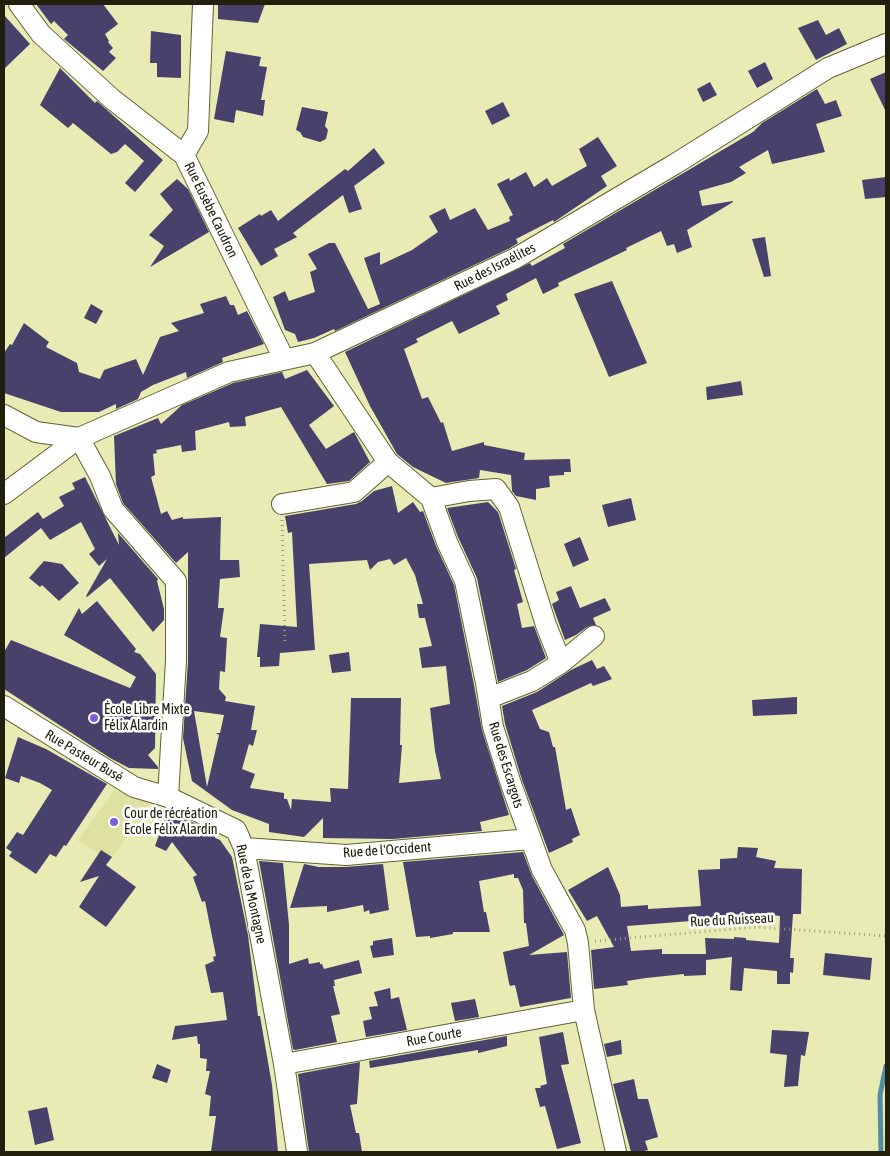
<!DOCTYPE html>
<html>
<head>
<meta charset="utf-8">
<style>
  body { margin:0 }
  #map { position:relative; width:890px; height:1156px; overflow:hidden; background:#e9ebb5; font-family:"Asap Condensed",sans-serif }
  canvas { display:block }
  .frame { position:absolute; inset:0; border:5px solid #20200c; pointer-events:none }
</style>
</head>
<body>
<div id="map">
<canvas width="890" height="1156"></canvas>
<div class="frame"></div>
</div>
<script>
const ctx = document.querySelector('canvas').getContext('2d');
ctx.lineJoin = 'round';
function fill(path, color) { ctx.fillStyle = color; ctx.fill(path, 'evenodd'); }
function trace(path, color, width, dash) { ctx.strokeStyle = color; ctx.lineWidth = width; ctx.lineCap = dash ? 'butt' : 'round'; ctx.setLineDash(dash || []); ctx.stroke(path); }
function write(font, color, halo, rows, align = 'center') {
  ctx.font = font + ' "Asap Condensed",sans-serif'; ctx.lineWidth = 5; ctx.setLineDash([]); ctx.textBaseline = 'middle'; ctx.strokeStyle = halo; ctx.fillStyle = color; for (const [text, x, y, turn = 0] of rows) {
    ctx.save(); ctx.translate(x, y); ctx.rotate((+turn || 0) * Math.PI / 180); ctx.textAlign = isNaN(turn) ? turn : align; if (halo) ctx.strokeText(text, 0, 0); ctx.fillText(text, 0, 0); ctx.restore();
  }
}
const built = new Path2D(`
  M114 790 150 803 110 861 78 841Z`);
const stream = new Path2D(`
  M881 1152 880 1095 886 1066`);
const building = new Path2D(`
  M36 4H103L118 24 105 34 109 41 108 42 113 48 109 52 116 58 103 71 64 39 68 35 54 21 51 24Z
  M218 4H265L258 23 218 19Z
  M4 15 30 44 4 69Z
  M818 20 826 35 839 28 847 44 816 60 798 28Z
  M151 31 181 35V78L157 77V63H150Z
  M226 51 261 57 259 66 267 67 261 100H265L263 116 236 110 234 123 214 119Z
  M765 62 773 79 757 88 748 71Z
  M60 68 95 103 97 101 163 160 135 192 125 183 144 161 125 144 117 152 111 154 73 123 68 128 40 105Z
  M886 72V112L870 79Z
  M710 82 717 95 703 102 697 89Z
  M817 89 825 104 836 100 842 116 816 124 825 152 772 164 768 150 739 167 746 173 731 182 699 191 702 206 733 201V202L687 230 692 247 677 253 674 244 667 246 661 231 626 248 627 250 558 283 559 286 543 294 536 278 506 294 508 300 496 306 500 314 459 334 452 321 416 339 418 342 404 349 422 399 428 397 441 423 443 422 452 451 484 442V445L525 453 524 460 570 459 571 472H564V475L549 476 550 487 536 489V500L516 496 512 491 511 475 480 470 479 478 446 483 413 467 397 454 370 406 345 352 530 263 532 266 565 248 563 244 753 132 762 123Z
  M503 102 510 116 492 125 485 111Z
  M302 107 328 112 325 126 328 130 326 139 320 142 303 137 300 132 296 130Z
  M598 137 617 166 601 176 607 186 554 222 553 220 516 239 518 243 510 248 335 331 334 329 314 338 298 342 295 334 285 330 273 297 285 291 289 301 315 292 310 272 317 269 308 254 329 243H335L368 309 380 304 364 258 380 252V265L412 250 438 232 429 216 445 208 450 220 475 208 488 230 510 221 509 217 513 215 497 184 509 178 510 181 526 172 534 187 547 178 552 186 587 166 579 149Z
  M374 148 385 163 354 186 362 209 349 213 343 195 293 233 297 237 274 249 278 256 261 266 238 228 260 214 261 216 271 210 278 221 345 169 348 171Z
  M886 177V197L865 199 862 180Z
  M177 179 188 189 209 232 150 267 164 246 149 235 173 210 160 194Z
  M765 237 771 276 764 277 752 239Z
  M612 281 647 363 609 377 574 294Z
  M226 296 230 305H234L238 315 247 311 264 344 222 358 223 362 187 378 186 372 153 385 141 392 138 399 116 409V404L99 412H61L4 393V353L10 344 12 345 24 323 49 342 46 347 77 363 79 372 100 379 104 370 136 359 143 375 160 337 179 331 171 323 204 313 200 304Z
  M91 304 103 311 96 324 84 318Z
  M307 370 334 406 309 425 326 449 354 432 370 462 349 481 327 484 281 407 245 417 246 426 230 427 229 422 195 431 196 450 182 452 181 445 156 450 157 453 153 454 155 475 151 477 161 514 167 511 172 520 183 517V519L221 517 220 560H239L240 577 220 579 218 608H224L220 637 227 638 225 672 220 671 219 689 226 697 225 701 255 706 251 730H257L253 746 249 744 242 769 255 774 250 788 284 793V799H287L291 810 292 799 331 802 330 788 348 789 351 698H401L400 745H402L399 783 441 779 435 751 430 708 450 704 446 666 422 668 419 648 432 646 425 618H419L417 604H423L415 575 406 558 394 565 390 559 378 562 370 570 367 560 309 564 315 650 280 653 279 666 260 667V657H257L260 624 297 627 292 532 288 533 285 516 356 504 362 501 374 491 392 486 398 513 413 502 420 512 423 511 436 546 454 585 474 685 482 730 509 815 480 822 482 831 393 839 323 838V818L304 837 269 832V824L232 810 192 781 183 738 188 661V552L176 563 123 503 116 484 114 436 158 418 161 424 182 405 233 383 282 372 285 379ZM194 711 224 715 220 733H216L219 735 207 787Z
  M741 381 743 395 707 400 706 387Z
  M85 477 119 545 118 533 158 579 157 581 164 609V620L153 632 110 578 87 597 86 596 107 559 99 566 89 554 95 549 81 522 50 540 41 528 4 558V538L38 512 43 519 64 506 59 497 75 489 72 483Z
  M631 498 636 520 608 527 602 505Z
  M488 502 498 512 516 569 514 570 523 602 517 604 522 628 534 626 546 658 527 670 498 682 477 578 458 537 447 508Z
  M580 537 589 560 573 567 564 544Z
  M44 561 62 564 79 583 59 601 42 585 40 587 29 578Z
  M571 586 580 608 605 598 611 610 593 618 596 625 587 627 576 635 565 640 552 604 559 600 556 592Z
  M97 601 136 649 134 652 140 654 156 674 155 748 148 755 158 767V769L129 768 110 758 4 689V652L11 640 130 688 136 677 64 635 79 608 82 614Z
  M349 652 351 671 332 673 329 655Z
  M592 660 597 669 604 666 612 679 593 686 591 683 532 710 540 729 549 732 553 747H555L566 810 571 808 580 835 572 839 573 842 549 853 522 780 505 724 502 706 537 692 571 670Z
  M797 697V714L753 716 752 700Z
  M18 737 46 749 107 784 66 846 64 845 56 857 50 854 36 874 9 856 12 852 6 848 17 832 23 835 52 790 40 783 21 776 19 783 5 778Z
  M168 810 214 833 215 838 220 840 232 857 248 935 258 1016H260L272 1085 278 1152H211L216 1116H209L211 1096 205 1094 210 1071H206L207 1059 200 1058V1044H198L197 1036 172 1040 175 1026 227 1020 223 992 211 993 205 965 214 961 213 957 216 956 205 901 202 902 193 877 197 875 172 842 166 851 155 846Z
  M738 847 758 848 756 857 776 861 774 868 802 869 801 914H793L790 958H794L793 973 790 972V984H777V971L744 968 742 991 730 990 732 957 706 960V975L684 976V974L646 978 627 981 628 985 594 989 591 950 614 947 597 916 587 921 568 890 608 867 620 895 621 907 648 905V909L701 906 698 870 720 869V859L737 858ZM755 913 780 916 779 943 746 940V938L734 937V939L705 938 706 954H662V949L631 951 627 926 755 916Z
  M101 850 112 857 106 865 136 887 106 927 79 907 99 876 80 882Z
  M523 852 532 876 564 935 529 955 567 952 571 998 520 1007 515 985 510 986 509 983 503 952 529 946 526 923H524L523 890 518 878H514V874L479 881 484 912H486L490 932H453V934L430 938V936L416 937 403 862Z
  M259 861 283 863 289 925V964L308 958 309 964 320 962V964H322L324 969 359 960 362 973 334 980 335 986H333L340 1014 331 1016 337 1042 295 1050 293 1049Z
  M304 864 319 867H345L383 864 389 910 370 914 369 910 364 912 363 905 327 912V906L290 908Z
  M392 938 394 955 373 958 370 946 373 945V941Z
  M825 953 872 958 870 980 823 975Z
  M390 988 391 999 399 997 407 1030 366 1037 363 1021 372 1019 369 1007 378 1006 374 992Z
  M475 999 479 1017 455 1021 451 1003Z
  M772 1030 809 1032 805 1056 801 1055 798 1086 784 1087 787 1055 770 1053Z
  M563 1032 569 1064 561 1065 581 1143 557 1149 545 1106 540 1107 535 1088H541L540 1086 547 1084 539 1037Z
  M507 1036V1046L478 1053V1050L370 1068 369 1061Z
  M621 1040 622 1054 607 1057 604 1044Z
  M360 1062 357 1104 350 1105 356 1133H359L362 1152H309L298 1074Z
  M157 1064 171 1070 167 1083 152 1078Z
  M634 1079 638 1099H648L658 1137 645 1141 648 1150 640 1152H631L613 1084Z
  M47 1107 54 1140 35 1145 28 1111Z`);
const path = new Path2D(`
  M282 520 285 644
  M595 941 757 927 886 936`);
const minor = new Path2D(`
  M19 4 41 34 112 99 184 155 284 359
  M184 155 198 131 203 4
  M315 353 388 462 431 498 447 542 465 581 486 683 493 727 511 784 542 870 575 930 578 943 584 1010 616 1152
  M4 415 36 432 79 438
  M79 438 100 476 113 509 176 581V660L168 797
  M4 494 79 438 229 372 315 353 516 258 675 164 828 68 886 44
  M431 498 469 491 496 489 509 507 546 625 561 663
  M282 504 354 492 388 462
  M489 698 532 681 561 663 594 636
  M4 706 134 787 168 797 236 830 244 848 284 1064 297 1152
  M244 848 346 855 530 839
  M284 1064 584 1010`);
const markers = [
  [94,718,5,"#7b60db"],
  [114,822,5,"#7b60db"]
];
const streetNames = [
  ["Rue Eusèbe Caudron",211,210,64],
  ["Rue des Israélites",495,267,-27],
  ["Rue Pasteur Busé",84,756,31],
  ["Rue des Escargots",506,765,73],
  ["Rue de l'Occident",387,850,-4],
  ["Rue de la Montagne",251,894,78],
  ["Rue du Ruisseau",732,920,-3],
  ["Rue Courte",434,1037,-10]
];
const poiNames = [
  ["École Libre Mixte",104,710],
  ["Félix Alardin",104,726],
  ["Cour de récréation",124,814],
  ["Ecole Félix Alardin",124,830]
];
fill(built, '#dfe1a3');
trace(stream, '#548ca0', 5);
fill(building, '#47416b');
trace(minor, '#616231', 22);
trace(path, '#9d9f75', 3, [1, 4]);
trace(minor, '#fff', 20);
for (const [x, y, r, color] of markers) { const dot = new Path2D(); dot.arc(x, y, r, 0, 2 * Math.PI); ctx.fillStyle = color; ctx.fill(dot); trace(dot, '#fff', 2); }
write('14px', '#20200c', '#fff', streetNames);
write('14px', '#20200c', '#fff', poiNames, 'left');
</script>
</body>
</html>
